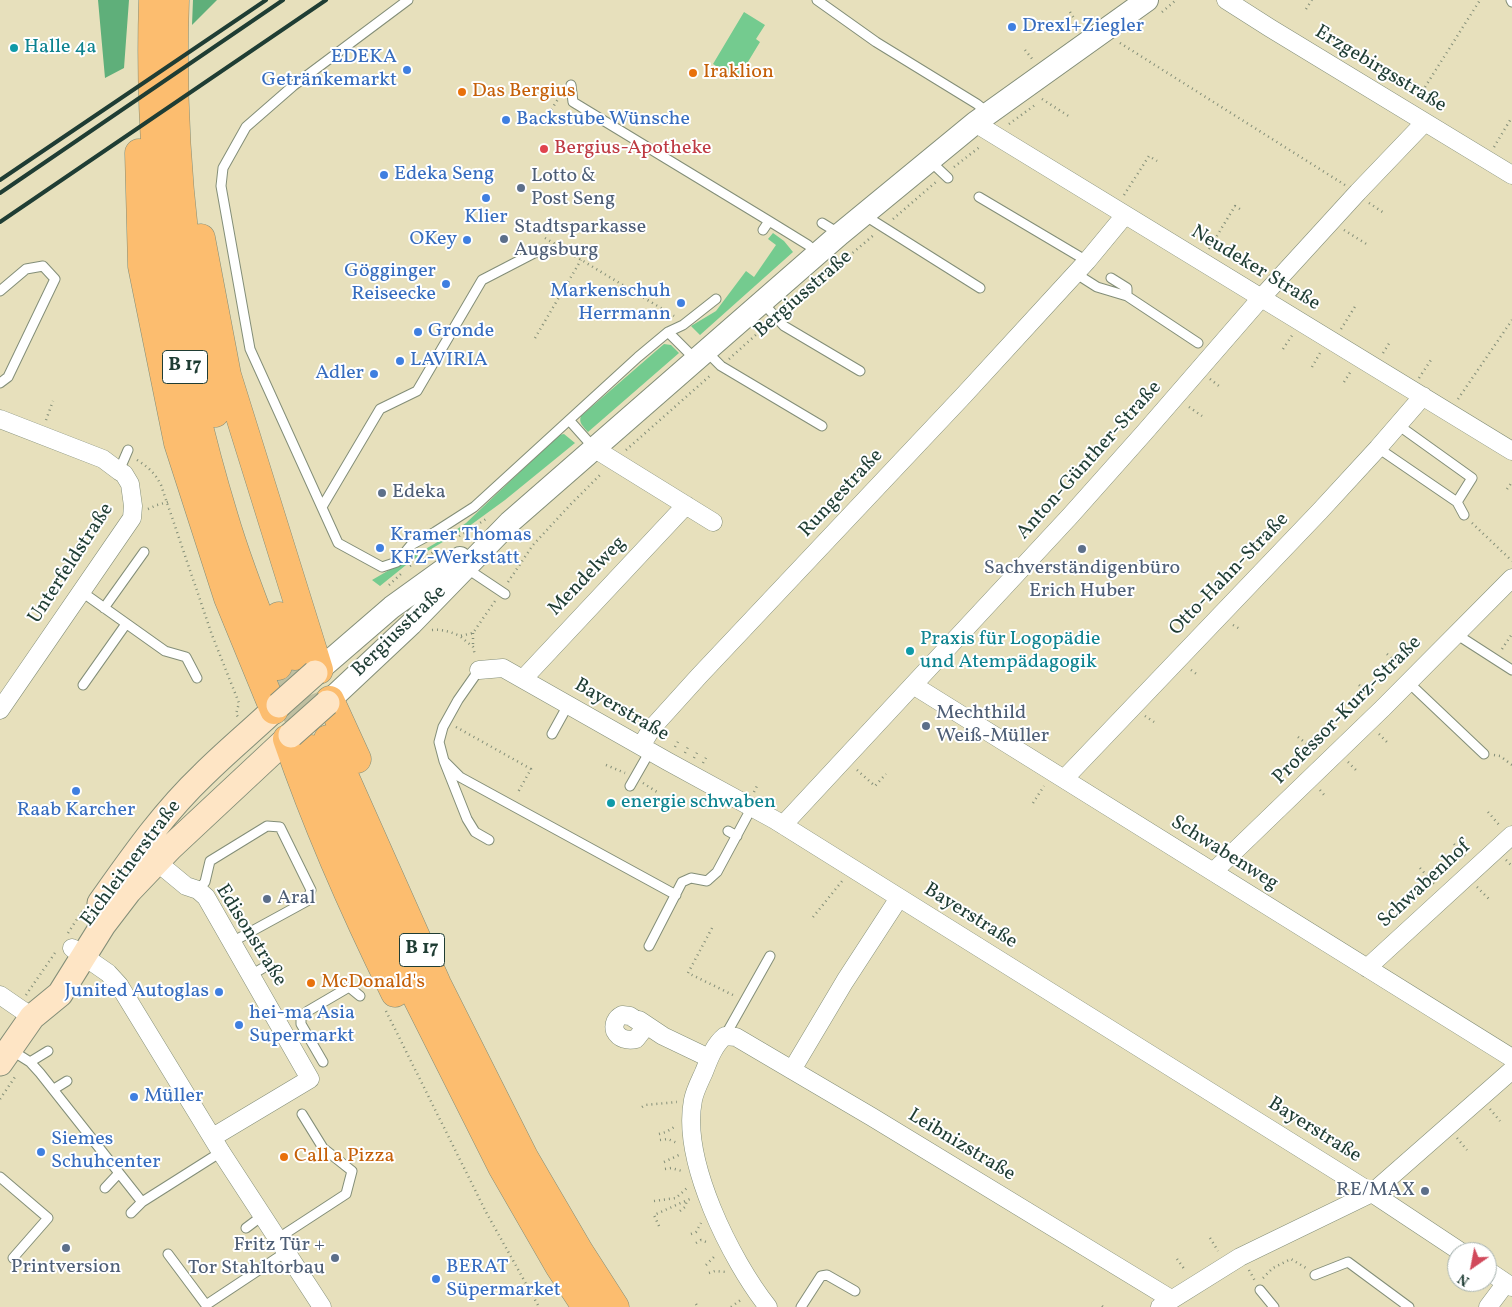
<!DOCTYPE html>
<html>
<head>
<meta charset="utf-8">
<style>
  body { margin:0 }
  #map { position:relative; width:1512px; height:1307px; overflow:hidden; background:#e7e0bc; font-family:Vollkorn,serif }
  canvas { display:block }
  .north { position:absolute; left:1447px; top:1242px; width:50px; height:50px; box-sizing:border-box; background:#fff; border:1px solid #a5b1ae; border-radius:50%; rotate:213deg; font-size:14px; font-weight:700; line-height:20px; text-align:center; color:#1f3d34 }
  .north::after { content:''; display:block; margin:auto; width:18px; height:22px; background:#d1495b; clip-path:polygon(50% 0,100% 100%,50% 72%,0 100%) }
</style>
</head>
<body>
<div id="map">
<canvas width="1512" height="1307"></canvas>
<div class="north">N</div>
</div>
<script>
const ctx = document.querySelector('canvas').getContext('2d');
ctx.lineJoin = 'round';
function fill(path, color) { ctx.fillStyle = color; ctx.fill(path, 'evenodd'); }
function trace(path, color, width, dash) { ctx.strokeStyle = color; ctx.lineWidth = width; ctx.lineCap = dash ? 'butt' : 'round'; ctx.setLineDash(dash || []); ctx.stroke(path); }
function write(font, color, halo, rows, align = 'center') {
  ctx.font = font + ' Vollkorn,serif'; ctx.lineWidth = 4; ctx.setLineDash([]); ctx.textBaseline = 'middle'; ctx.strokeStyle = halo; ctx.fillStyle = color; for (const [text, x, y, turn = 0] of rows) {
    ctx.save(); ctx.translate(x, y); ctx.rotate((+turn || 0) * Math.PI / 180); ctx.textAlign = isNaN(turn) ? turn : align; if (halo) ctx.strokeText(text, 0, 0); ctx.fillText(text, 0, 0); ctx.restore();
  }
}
const green = new Path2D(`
  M744 12 765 25 756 39 760 42 737 80 713 64Z
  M773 233 784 241 793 252 700 335 691 326 716 311 746 271 754 277 776 245 768 239Z
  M664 344 671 345 679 353 588 432C584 427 578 423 581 416Z
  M564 434 575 443 505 500 468 527 411 561 380 586 372 580 441 540 466 523 559 435Z`);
const forest = new Path2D(`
  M98 0H129L124 68 105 78Z
  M193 0H217L192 25Z`);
const trunkTunnel = new Path2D(`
  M295 656 328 739
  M278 666 310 749`);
const path = new Path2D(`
  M1306 9 1312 0
  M1070 12 1079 26
  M1162 12 1176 0
  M1120 43 1345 185
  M1025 50 1033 60
  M1425 87 1480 0
  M1042 99 1070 117
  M546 118 560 96
  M1009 124 1035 105
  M1494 147 1512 117
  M954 167 981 146
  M1124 195 1149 156 1157 161
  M1369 203 1384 213
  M893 219 936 182
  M1344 230 1368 245
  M545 238 674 316
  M1209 249 1235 206 1243 211
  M784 311 875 234
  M1341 329 1356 305
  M535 338 581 260
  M1283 349 1293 334
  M1383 353 1390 342
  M729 359 768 324
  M1312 367 1320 353
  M1419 378 1431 360
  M1210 379 1219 386
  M1344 382 1351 371
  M1458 399 1512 320
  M1189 407 1202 416
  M46 420 53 401
  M626 450 712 374
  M137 460C148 467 155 473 161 485L212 635 239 703 236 714 238 717
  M1507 489 1512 482
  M148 509 157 505 168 502
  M1472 523 1512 561
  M455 539 486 519
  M410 566 437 550
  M508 582 533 545 570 505 602 473
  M389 585 402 573
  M1233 625 1240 629
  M432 630C442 629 451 632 460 636L473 633 495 601
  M473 633V647
  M461 637 473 647 475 655
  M1502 649 1512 634
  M1387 654 1401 667
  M1191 670 1198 675
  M1359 685 1372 698
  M1145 716 1154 722
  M456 727 531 769 517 794
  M1379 734 1387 742
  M1298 737 1317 752
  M675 747 679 740
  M685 753 689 745
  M1494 755 1500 756 1512 765
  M694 758 698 751
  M1348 762 1357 771
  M703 763 707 756
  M606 765 625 773
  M857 770 875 786 886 774
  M1272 771 1285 780
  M643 783 657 792
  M1320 790 1325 796
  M754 792 758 784
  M1033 803 1044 786
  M1488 812 1500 826
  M1454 844 1465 856
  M1506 860 1512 866
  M1420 868 1434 884
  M1477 887 1490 900
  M813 917 843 880
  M712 928 688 973 735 996
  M68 933 83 910
  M26 995 57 950
  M386 1011 486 1212 539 1307
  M0 1099 15 1077
  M642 1107 645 1105 677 1102
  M1490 1109 1500 1121
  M659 1134 666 1132 676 1126
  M1457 1138 1467 1150
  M660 1140 668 1139 677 1143
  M664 1162 679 1155
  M665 1169 671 1168 682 1171
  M654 1201 676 1198 687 1188
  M680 1211 685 1207 687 1200
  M659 1226 654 1215 692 1198
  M691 1234 696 1232 701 1223
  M1210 1238 1218 1251
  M696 1243 701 1240 709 1243
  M1177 1259 1185 1270
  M706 1265 716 1255
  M1249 1270 1255 1281
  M709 1273 715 1271 726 1272
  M1263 1278 1273 1268 1291 1259 1306 1268
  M696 1304 698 1307
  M1102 1306 1103 1307
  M731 1307 742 1299`);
const service = new Path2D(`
  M408 0 293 86 246 127 223 168 221 186 250 349 338 543 382 567 397 562 411 545 435 532 474 507 638 357 668 332 683 325 716 299
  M817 0 876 42 977 104 988 113
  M1511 0 1512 2
  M571 85 573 102 769 221 808 245 817 253
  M929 160 948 178
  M979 197 1087 261
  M864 215 980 288
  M822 223 840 234
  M763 230 769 221
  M1075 273 1097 287 1127 296
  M1111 278 1127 288V296L1198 343
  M0 291 26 269 43 266 55 279 8 377 0 383
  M762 302 784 326 860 371
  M668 332 696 360
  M707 352 721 366 822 426
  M569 420 594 448
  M1398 425 1472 478 1457 502
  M1378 448 1457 502 1464 515
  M119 471 128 450
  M322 507 380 409 417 391 482 280 536 252
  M466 568 505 594
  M82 592 165 651 186 657 197 678
  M104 608 144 552
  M1456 634 1512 670
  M479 670 458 700 443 727 439 742 444 761 467 819 475 832 489 840
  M1408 682 1484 754
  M83 685 126 624
  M552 734 568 705
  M444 761 460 777 676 895
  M630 786 650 751
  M728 831 737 836
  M198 890 205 882 210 861 267 826 280 827 311 890 307 901 232 942
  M649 946 682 882 691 878 707 881 717 872 752 807
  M251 975 263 968
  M725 1036 770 956
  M11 1050 30 1062 40 1073 142 1202 221 1152
  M30 1062 48 1051
  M323 1062 301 1024V1017L308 1011 349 987 360 996
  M54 1089 67 1081
  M0 1177 48 1218 13 1258
  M105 1188 119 1173
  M131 1213 142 1202
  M246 1228 262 1216
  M277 1239 346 1194 352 1171 323 1148 302 1114
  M168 1254 206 1305 286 1252
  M1315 1275 1348 1262 1409 1307
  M1260 1290 1274 1307
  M801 1307 821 1276 827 1275 855 1291`);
const minor = new Path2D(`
  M1226 0 1270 28 1512 175
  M975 123 1512 451
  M0 419 103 459 119 471 124 474 130 484 133 506 132 518 0 710
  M595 449 713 522
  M479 670 503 668 667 761 775 820 1372 1193 1461 1252
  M523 679 686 505
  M913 685 1512 1058
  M641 746 652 728 699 676 964 395 1087 261 1125 215
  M1064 779 1320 511 1378 448 1423 396
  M783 825 1071 515 1144 433 1262 297 1358 192 1425 122
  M157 862 186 886 198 890 206 897 310 1079 213 1137
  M1213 872 1383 708 1512 578
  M72 948 108 973 119 985 221 1152 322 1307
  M1367 968 1512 835
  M0 995 32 1017
  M622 1015 630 1016 641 1023 643 1030 636 1039C628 1041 619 1039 615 1031 613 1024 616 1018 622 1015Z
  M639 1020 663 1036 709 1058
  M792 1070 845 981 899 898
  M1487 1270 1512 1287
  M768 1307C731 1260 681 1161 693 1100 695 1090 700 1081 704 1072 709 1059 714 1045 725 1036L736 1037 872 1117 1171 1299
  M1160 1307 1240 1257 1372 1193 1512 1070
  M1488 1307 1506 1283`);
const tertiary = new Path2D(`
  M319 670 392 607 460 558
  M330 700 411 624 510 522 840 234 975 123 1147 0`);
const secondary = new Path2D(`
  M100 903C132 858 163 813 203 775 227 751 254 729 279 705
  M0 1063 32 1017 60 994 103 925 129 891 170 848 291 735`);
const trunk = new Path2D(`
  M153 0C147 175 173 350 224 517 239 568 259 617 278 666
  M175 0C170 140 184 277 215 413
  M139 153 142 266 178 443 228 598 274 710
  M201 238 227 375 319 670
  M279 616 295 656
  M330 700 357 759
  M287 739C317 826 354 910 395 993
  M328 739 437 984 524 1157 579 1251 615 1307
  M311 749 415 994 502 1167 559 1266 586 1307`);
const rail = new Path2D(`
  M0 180 266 0
  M0 193 283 0
  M0 222 326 0`);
const secondaryBridge = new Path2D(`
  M279 705 315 673
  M291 735 327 703`);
const markers = [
  [1012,27,5,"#3f7fe0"],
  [14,48,5,"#0f9aa8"],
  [407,70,5,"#3f7fe0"],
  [693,73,5,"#e8710a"],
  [462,92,5,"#e8710a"],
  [506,120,5,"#3f7fe0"],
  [544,149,5,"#e0444e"],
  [384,175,5,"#3f7fe0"],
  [521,188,5,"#5c6f8a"],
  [486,198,5,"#3f7fe0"],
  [504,239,5,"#5c6f8a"],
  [467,240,5,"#3f7fe0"],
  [446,284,5,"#3f7fe0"],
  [681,303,5,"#3f7fe0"],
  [418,332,5,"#3f7fe0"],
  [400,361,5,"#3f7fe0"],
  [374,374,5,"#3f7fe0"],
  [382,493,5,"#5c6f8a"],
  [380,548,5,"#3f7fe0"],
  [1082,549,5,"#5c6f8a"],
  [910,651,5,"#0f9aa8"],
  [926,726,5,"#5c6f8a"],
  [76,791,5,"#3f7fe0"],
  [611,803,5,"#0f9aa8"],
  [267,899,5,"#5c6f8a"],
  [311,983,5,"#e8710a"],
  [219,992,5,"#3f7fe0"],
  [239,1025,5,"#3f7fe0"],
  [134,1097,5,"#3f7fe0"],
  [41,1152,5,"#3f7fe0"],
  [284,1157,5,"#e8710a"],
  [1425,1191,5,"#5c6f8a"],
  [66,1248,5,"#5c6f8a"],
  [335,1258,5,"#5c6f8a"],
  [436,1279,5,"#3f7fe0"]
];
const shields = [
  [185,367,45],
  [422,950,45]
];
const shieldNames = [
  ["B 17",185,367],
  ["B 17",422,950]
];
const shopNames = [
  ["Drexl+Ziegler",1022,27],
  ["EDEKA",397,58,"right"],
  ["Getränkemarkt",397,81,"right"],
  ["Backstube Wünsche",516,120],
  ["Edeka Seng",394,175],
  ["Klier",486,218,"center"],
  ["OKey",457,240,"right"],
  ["Gögginger",436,272,"right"],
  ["Reiseecke",436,295,"right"],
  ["Markenschuh",671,292,"right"],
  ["Herrmann",671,315,"right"],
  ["Gronde",428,332],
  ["LAVIRIA",410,361],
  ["Adler",364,374,"right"],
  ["Kramer Thomas",390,536],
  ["KFZ-Werkstatt",390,559],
  ["Raab Karcher",76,811,"center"],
  ["Junited Autoglas",209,992,"right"],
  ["hei-ma Asia",249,1014],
  ["Supermarkt",249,1037],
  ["Müller",144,1097],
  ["Siemes",51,1140],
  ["Schuhcenter",51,1163],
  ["BERAT",446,1268],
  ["Süpermarket",446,1291]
];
const cultureNames = [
  ["Halle 4a",24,48],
  ["Praxis für Logopädie",920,640],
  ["und Atempädagogik",920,663],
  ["energie schwaben",621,803]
];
const streetNames = [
  ["Erzgebirgsstraße",1380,70,31],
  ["Neudeker Straße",1255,269,31],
  ["Bergiusstraße",804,295,-41],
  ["Anton-Günther-Straße",1090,461,-48],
  ["Rungestraße",842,494,-47],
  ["Unterfeldstraße",72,564,-57],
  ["Otto-Hahn-Straße",1230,575,-46],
  ["Mendelweg",588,577,-46],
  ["Bergiusstraße",400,632,-44],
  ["Bayerstraße",621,711,30],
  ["Professor-Kurz-Straße",1348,711,-45],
  ["Schwabenweg",1224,854,32],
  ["Eichleitnerstraße",132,864,-53],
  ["Schwabenhof",1425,885,-43],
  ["Bayerstraße",970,917,32],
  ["Edisonstraße",250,936,58],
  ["Bayerstraße",1314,1131,32],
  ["Leibnizstraße",961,1146,31]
];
const foodNames = [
  ["Iraklion",703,73],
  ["Das Bergius",472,92],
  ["McDonald's",321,983],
  ["Call a Pizza",294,1157]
];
const healthNames = [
  ["Bergius-Apotheke",554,149]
];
const serviceNames = [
  ["Lotto &",531,177],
  ["Post Seng",531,200],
  ["Stadtsparkasse",514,228],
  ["Augsburg",514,251],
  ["Edeka",392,493],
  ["Sachverständigenbüro",1082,569,"center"],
  ["Erich Huber",1082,592,"center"],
  ["Mechthild",936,714],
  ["Weiß-Müller",936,737],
  ["Aral",277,899],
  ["RE/MAX",1415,1191,"right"],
  ["Fritz Tür +",325,1246,"right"],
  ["Tor Stahltorbau",325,1269,"right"],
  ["Printversion",66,1268,"center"]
];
fill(green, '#74cb8f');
fill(forest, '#5faf7a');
trace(trunkTunnel, '#bfbfa1', 28, [28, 14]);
trace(service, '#838e78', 11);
trace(minor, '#838e78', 19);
trace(tertiary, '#838e78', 24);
trace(secondary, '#838e78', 27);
trace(trunk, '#838e78', 29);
trace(path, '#838e78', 2.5, [1, 4]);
trace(service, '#fff', 9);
trace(minor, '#fff', 18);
trace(tertiary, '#fff', 22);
trace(secondary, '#fee5c5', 25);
trace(trunk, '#fcbd6f', 28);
trace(rail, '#1f3d34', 4);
trace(secondaryBridge, '#838e78', 27, []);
trace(secondaryBridge, '#fee5c5', 25);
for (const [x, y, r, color] of markers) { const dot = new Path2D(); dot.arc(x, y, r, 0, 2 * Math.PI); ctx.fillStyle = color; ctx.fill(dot); trace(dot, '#fff', 2); }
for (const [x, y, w] of shields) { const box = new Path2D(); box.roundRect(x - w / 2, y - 16.5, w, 33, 4); ctx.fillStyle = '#fff'; ctx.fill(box); trace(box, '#1f3d34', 1); }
write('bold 19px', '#1f3d34', null, shieldNames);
write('20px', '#366cbe', '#fff', shopNames, 'left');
write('20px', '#0d838f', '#fff', cultureNames, 'left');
write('20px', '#1f3d34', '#fff', streetNames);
write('20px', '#c56008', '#fff', foodNames, 'left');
write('20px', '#be3a42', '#fff', healthNames, 'left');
write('20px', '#4e5e75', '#fff', serviceNames, 'left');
</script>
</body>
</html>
